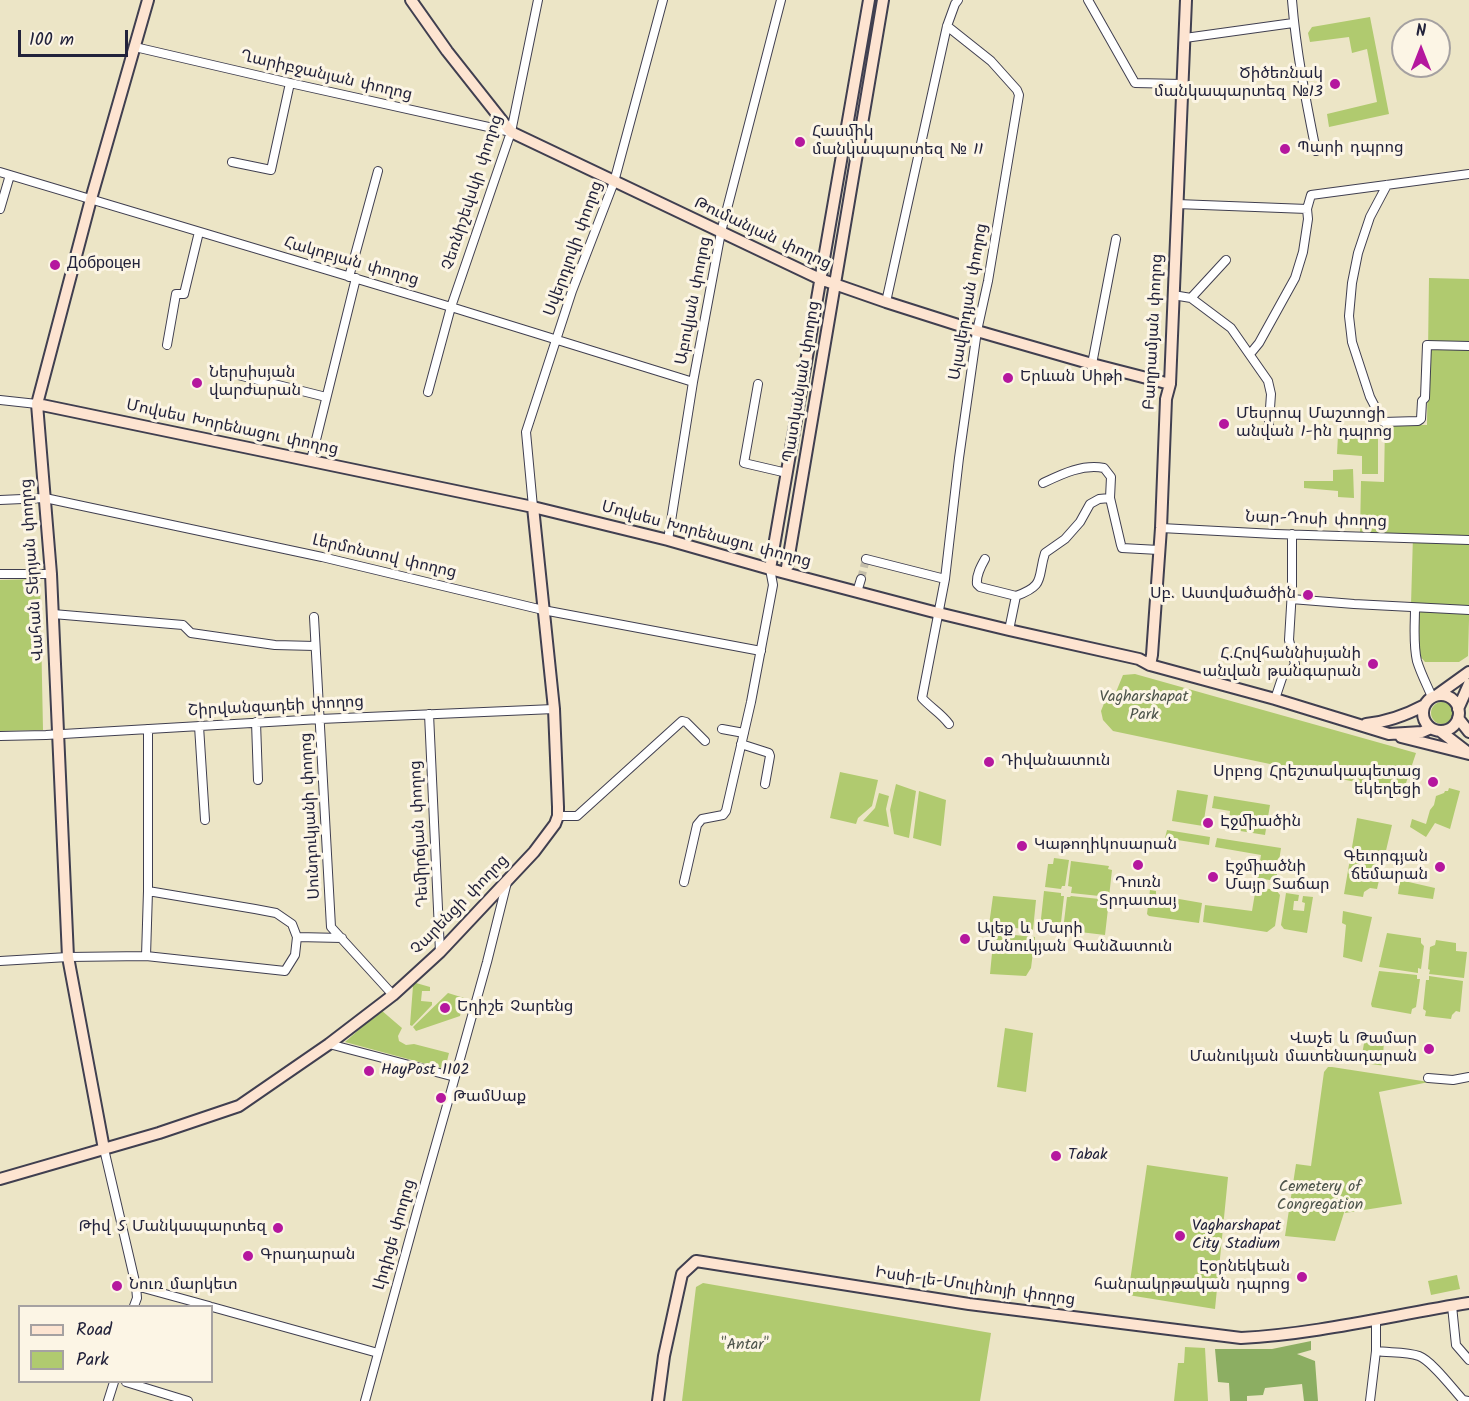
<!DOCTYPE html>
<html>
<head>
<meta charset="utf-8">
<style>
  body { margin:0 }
  #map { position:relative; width:1469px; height:1401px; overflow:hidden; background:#ece5c6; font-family:Kalam,sans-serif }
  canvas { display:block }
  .legend { position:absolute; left:18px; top:1305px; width:195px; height:78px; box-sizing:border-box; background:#fcf5e5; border:2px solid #a5a1a1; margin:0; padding:8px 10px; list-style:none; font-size:18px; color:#22223b }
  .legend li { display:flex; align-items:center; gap:12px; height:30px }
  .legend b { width:30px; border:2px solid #a5a1a1 }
  .north { position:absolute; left:1391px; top:18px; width:60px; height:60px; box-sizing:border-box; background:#fcf5e5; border:2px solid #a5a1a1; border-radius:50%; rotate:0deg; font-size:16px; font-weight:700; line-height:24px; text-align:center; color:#22223b }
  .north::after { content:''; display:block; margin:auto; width:21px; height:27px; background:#b5179e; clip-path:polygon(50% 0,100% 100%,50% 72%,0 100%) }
  .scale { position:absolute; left:18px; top:30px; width:110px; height:27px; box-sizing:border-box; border:3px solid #22223b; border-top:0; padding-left:8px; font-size:18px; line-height:21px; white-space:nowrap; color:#22223b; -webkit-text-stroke:4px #fcf5e5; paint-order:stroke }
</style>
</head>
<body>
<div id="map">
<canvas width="1469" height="1401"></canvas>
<ul class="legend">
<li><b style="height:8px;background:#fde4d1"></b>Road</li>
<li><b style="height:16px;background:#b0ca6f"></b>Park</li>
</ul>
<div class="north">N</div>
<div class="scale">100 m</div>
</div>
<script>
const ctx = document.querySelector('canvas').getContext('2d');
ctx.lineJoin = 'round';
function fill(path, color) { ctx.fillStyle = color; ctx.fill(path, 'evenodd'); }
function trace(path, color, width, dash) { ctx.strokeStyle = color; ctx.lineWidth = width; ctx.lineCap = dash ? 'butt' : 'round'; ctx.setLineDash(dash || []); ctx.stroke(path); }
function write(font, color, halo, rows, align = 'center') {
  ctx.font = font + ' Kalam,"Noto Sans Armenian",sans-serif'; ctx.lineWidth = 6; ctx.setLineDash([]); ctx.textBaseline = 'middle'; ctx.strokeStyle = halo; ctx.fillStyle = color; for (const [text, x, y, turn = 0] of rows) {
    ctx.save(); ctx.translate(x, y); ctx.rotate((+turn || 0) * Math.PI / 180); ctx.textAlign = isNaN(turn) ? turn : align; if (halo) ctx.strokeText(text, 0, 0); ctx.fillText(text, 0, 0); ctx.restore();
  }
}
const green = new Path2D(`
  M1370 17 1389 114 1329 127 1327 114 1377 102 1367 49 1352 53 1349 37 1310 42 1308 33 1312 27Z
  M1429 278 1469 279V620L1468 656 1459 662H1425L1419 655V605H1411L1413 535 1360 534 1361 481 1384 482 1385 424 1427 425Z
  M1378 428V474H1362V456L1337 454 1338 435Z
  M1353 469 1354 498 1338 497V491L1304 488V481H1333V470Z
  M40 579 43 730 0 731V580Z
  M1135 674 1416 753 1403 792 1113 731 1103 720 1101 711 1105 701 1116 692 1123 675Z
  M1431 713a11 11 0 1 1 22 0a11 11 0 1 1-22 0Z
  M840 772 878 780 872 806 858 818 856 824 830 818Z
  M896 784 916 791 909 838 894 834 890 810Z
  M1449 788 1460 791 1450 829 1435 823 1426 837 1410 827 1412 819 1426 824 1430 810 1434 805 1436 796 1444 793 1445 791H1448Z
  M1177 790 1208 795 1203 826 1172 821Z
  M919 791 946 800 941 846 913 838Z
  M879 793 889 796 886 809 889 827 863 821 875 808Z
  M1214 796 1270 805 1265 835 1228 829 1230 811 1212 808Z
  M1357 818 1392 825 1377 889 1370 888 1364 892 1363 897 1344 894Z
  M1167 830 1210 837 1209 845 1165 838Z
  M1217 838 1281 848 1276 881 1257 878 1261 855 1215 847Z
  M1054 858 1069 860 1065 886H1062L1061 889 1045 887 1048 864H1053Z
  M1071 861 1109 866 1108 869 1112 870 1109 897 1071 893 1072 887 1068 886Z
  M1400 880 1435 888 1433 899 1398 894Z
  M1256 887 1276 890 1280 895 1275 926 1267 932 1203 922 1205 905 1252 911Z
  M1150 890 1156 891V895L1202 903 1199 923 1149 916 1147 914Z
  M1044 891 1061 893V896H1064L1060 931 1040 928Z
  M1286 893 1299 895 1298 901H1294L1293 910 1304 911 1305 903 1302 902 1303 896 1313 897 1307 933 1284 929 1281 925Z
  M993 896 1036 900 1033 930 989 925Z
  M1071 896 1109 900 1105 935 1063 930 1067 897H1070Z
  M1343 911 1372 917 1362 962 1343 957 1346 925 1342 923Z
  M994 933 1035 937 1031 968 1026 976 990 974Z
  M1387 933 1421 938V943L1424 946 1421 969 1418 968V973L1379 967Z
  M1436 940 1456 943V951L1467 952 1464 978 1429 974 1430 970 1428 969 1430 947 1435 945Z
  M1379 971 1417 975V979H1420L1416 1007 1412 1009 1411 1014 1372 1007 1371 1004Z
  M1429 976 1463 981 1460 1012 1456 1011 1452 1015 1451 1019 1425 1016 1426 1011 1423 1009 1426 980H1429Z
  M416 983 430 987V991H422L421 1001 432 1002V1005L412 1026 410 1025 413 986Z
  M448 993 464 998 460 1016 416 1031 413 1027Z
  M381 1010 402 1028 398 1036 399 1041 406 1045 414 1044 449 1053 445 1069 345 1042Z
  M1005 1028 1033 1033 1026 1092 997 1087Z
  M1365 1038 1384 1040 1383 1057 1387 1059 1386 1066 1363 1063 1361 1060Z
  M1328 1067H1332L1429 1082 1379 1092 1402 1204 1345 1213 1350 1194 1335 1241 1285 1236 1296 1164 1311 1166 1324 1072Z
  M1147 1165 1228 1177 1215 1309 1128 1295Z
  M1457 1275 1460 1289 1431 1295 1428 1281Z
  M703 1283 991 1333 980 1401H682L696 1287Z
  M1185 1347 1205 1348 1208 1401H1174L1178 1363H1184Z`);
const forest = new Path2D(`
  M1311 1341V1350L1297 1354 1315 1361 1318 1401H1304L1302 1384 1265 1388 1263 1395 1247 1396V1401H1230L1229 1383 1218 1382 1215 1349H1272Z`);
const streetTunnel = new Path2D(`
  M861 579 866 559`);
const street = new Path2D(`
  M1088 0 1135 83 1182 84
  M1292 0C1296 51 1306 101 1316 151
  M947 26 991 61 1017 90 1019 95 988 281 977 331 959 458 945 579 922 698C931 708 941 713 949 724
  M1185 38 1293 23
  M135 47 290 83 511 132
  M232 162 271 170 290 83
  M0 172 451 307 693 382
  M1387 185 1370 217 1358 253 1352 283 1349 316 1352 342 1370 397 1383 422 1418 421 1421 419 1422 401 1425 398 1427 345 1469 346
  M1177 204 1307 209 1311 195 1469 174
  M0 209 10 175
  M349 277 378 171
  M1173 295 1191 298 1231 328 1268 381 1271 394 1268 437
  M1191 298 1226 260
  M886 302 947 26 955 4 958 0
  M167 345 176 294H184L199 232
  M1250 354 1259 343 1295 278 1303 252 1308 219 1307 209
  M1092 364 1116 239
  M226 372 326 397
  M758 384 744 463 787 473
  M428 392 451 307 511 132 538 0
  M0 400 37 404
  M311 460 356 278
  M1043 483C1062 474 1082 464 1104 468L1111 477 1110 498 1121 545 1122 548 1159 550
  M0 500 45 498 322 557 543 610 761 651
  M533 507 526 432 572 291 614 182 663 0
  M1161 528 1275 534 1469 540
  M668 540 693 382 721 232 781 0
  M866 559 945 579
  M985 559C981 566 976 575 977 584L980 587 1016 596
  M0 574H51
  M857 592 861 579
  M1291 599 1354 604 1469 610
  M1415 608C1415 625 1413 644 1417 661 1421 674 1427 685 1432 697
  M53 614 183 625 191 633 275 645 315 646
  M314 617 331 927 393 995
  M1009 630 1016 596C1046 585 1037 578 1045 553L1065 539 1080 522 1090 504 1099 499 1110 498
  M1275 699 1283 675 1292 669 1295 664 1289 640 1292 590V534
  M429 714 440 952
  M256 722 258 780
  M199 726 205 820
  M722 729 744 733
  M0 736 46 735 320 719 554 709
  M741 744 769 753 770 756 765 784
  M558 816H577L682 721 686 722 705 741
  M684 882 697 825 702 819 723 815 726 811 751 702 773 585 770 569
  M148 891 255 909 276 913 292 924 297 937 342 938
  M146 956 148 891V729
  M0 961 68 957 146 956 285 971 295 955 297 937
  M329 1044 455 1077 487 962 507 882
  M1428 1078 1453 1080 1469 1077
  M104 1149 136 1286 137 1298 134 1306
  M136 1286 209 1306
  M1452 1306 1456 1345 1469 1360
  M212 1307 378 1353
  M1376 1320V1351C1389 1353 1406 1351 1419 1356 1432 1361 1452 1388 1463 1400L1468 1401
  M126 1382 188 1401
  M108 1401 114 1382
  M365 1401 419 1204 455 1077
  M1370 1401 1376 1351`);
const secondary = new Path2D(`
  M411 0 447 51 511 132 820 279 886 302 977 331 1092 364 1170 384
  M37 404 533 507 668 540 770 569 930 611 1009 630 1139 659 1150 665 1275 699 1389 734 1422 732 1431 728
  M770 569 869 0
  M786 573 883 0
  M1150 665 1152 655 1161 528 1166 399 1170 384 1186 0
  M1437 695 1469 672
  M1423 713a18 18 0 1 1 36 0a18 18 0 1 1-36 0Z
  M1458 709 1469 684
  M1458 718 1469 732
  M1366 724C1388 722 1406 715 1425 705
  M1440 731 1466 751
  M1401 737 1469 754
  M104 1149 68 957 51 574 37 404 91 199 148 0
  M0 1179 159 1133 239 1106 329 1044 393 995 440 952 534 852 555 824 558 816V807L554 709 533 507
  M658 1401 664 1356 682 1274 696 1261 969 1304 1241 1338C1318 1334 1393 1315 1469 1303`);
const markers = [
  [1335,84,6,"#b5179e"],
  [800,142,6,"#b5179e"],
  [1285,149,6,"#b5179e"],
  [55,265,6,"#b5179e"],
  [1008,378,6,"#b5179e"],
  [197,383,6,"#b5179e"],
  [1224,424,6,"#b5179e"],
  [1308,595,6,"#b5179e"],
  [1373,664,6,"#b5179e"],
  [989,762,6,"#b5179e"],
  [1433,782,6,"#b5179e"],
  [1208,823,6,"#b5179e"],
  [1022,846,6,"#b5179e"],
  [1138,865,6,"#b5179e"],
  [1440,867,6,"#b5179e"],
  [1213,877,6,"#b5179e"],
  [965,939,6,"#b5179e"],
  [445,1008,6,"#b5179e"],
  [1429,1049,6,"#b5179e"],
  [369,1071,6,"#b5179e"],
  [441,1098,6,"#b5179e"],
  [1056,1156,6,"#b5179e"],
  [278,1228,6,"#b5179e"],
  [1180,1236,6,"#b5179e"],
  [248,1256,6,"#b5179e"],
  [1302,1277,6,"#b5179e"],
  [117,1286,6,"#b5179e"]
];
const poiNames = [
  ["Ծիծեռնակ",1323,75,"right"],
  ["մանկապարտեզ №13",1323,93,"right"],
  ["Հասմիկ",812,133],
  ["մանկապարտեզ № 11",812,151],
  ["Պարի դպրոց",1297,149],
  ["Доброцен",67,265],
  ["Ներսիսյան",209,374],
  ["վարժարան",209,392],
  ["Երևան Սիթի",1020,378],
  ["Մեսրոպ Մաշտոցի",1236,415],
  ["անվան 1-ին դպրոց",1236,433],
  ["Սբ. Աստվածածին",1296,595,"right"],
  ["Հ.Հովհաննիսյանի",1361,655,"right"],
  ["անվան թանգարան",1361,673,"right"],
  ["Դիվանատուն",1001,762],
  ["Սրբոց Հրեշտակապետաց",1421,773,"right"],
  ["եկեղեցի",1421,791,"right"],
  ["Էջմիածին",1220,823],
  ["Կաթողիկոսարան",1034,846],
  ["Գեւորգյան",1428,858,"right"],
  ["ճեմարան",1428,876,"right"],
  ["Էջմիածնի",1225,868],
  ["Մայր Տաճար",1225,886],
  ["Դուռն",1138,884,"center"],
  ["Տրդատայ",1138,902,"center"],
  ["Ալեք և Մարի",977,930],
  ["Մանուկյան Գանձատուն",977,948],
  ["Եղիշե Չարենց",457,1008],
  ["Վաչե և Թամար",1417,1040,"right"],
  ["Մանուկյան մատենադարան",1417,1058,"right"],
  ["HayPost 1102",381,1071],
  ["ԹամՍաք",453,1098],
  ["Tabak",1068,1156],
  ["Vagharshapat",1192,1227],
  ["City Stadium",1192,1245],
  ["Թիվ 5 Մանկապարտեզ",266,1228,"right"],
  ["Գրադարան",260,1256],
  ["Էօրնեկեան",1290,1268,"right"],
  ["հանրակրթական դպրոց",1290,1286,"right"],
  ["Նուռ մարկետ",129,1286]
];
const streetNames = [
  ["Ղարիբջանյան փողոց",326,77,13],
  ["Չեռնիշեվսկի փողոց",474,193,-72],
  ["Թումանյան փողոց",762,235,25],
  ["Սվերդլովի փողոց",575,249,-70],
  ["Հակոբյան փողոց",351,263,16],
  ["Աբովյան փողոց",695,301,-79],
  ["Ալավերդյան փողոց",970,302,-80],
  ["Բաղրամյան փողոց",1155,332,-87],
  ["Պատկանյան փողոց",803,382,-81],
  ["Մովսես Խորենացու փողոց",232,429,12],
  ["Նար-Դոսի փողոց",1316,521,2],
  ["Մովսես Խորենացու փողոց",706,536,15],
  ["Լերմոնտով փողոց",384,558,13],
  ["Վահան Տերյան փողոց",34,570,-94],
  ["Շիրվանզադեի փողոց",276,708,-3],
  ["Սունդուկյանի փողոց",312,816,-93],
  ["Դեմիրճյան փողոց",421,834,-93],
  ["Չարենցի փողոց",461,906,-46],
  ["Լիդիցե փողոց",396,1235,-74],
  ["Իսսի-լե-Մուլինոյի փողոց",975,1288,8]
];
const parkNames = [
  ["Vagharshapat",1144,698],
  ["Park",1144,716],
  ["Cemetery of",1320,1188],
  ["Congregation",1320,1206],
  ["\"Antar\"",745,1346]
];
fill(green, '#b0ca6f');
fill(forest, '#8cae62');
trace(streetTunnel, '#c4beaa', 8, [8, 4]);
trace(street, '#403f50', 10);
trace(secondary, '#403f50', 14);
trace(street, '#fff', 8);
trace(secondary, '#fde4d1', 10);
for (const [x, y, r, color] of markers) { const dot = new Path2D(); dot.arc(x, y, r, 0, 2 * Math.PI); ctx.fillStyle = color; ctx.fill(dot); trace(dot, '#fcf5e5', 2); }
write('16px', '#22223b', '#fcf5e5', poiNames, 'left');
write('16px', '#22223b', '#fcf5e5', streetNames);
write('16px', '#4d544b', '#fcf5e5', parkNames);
</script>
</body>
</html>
